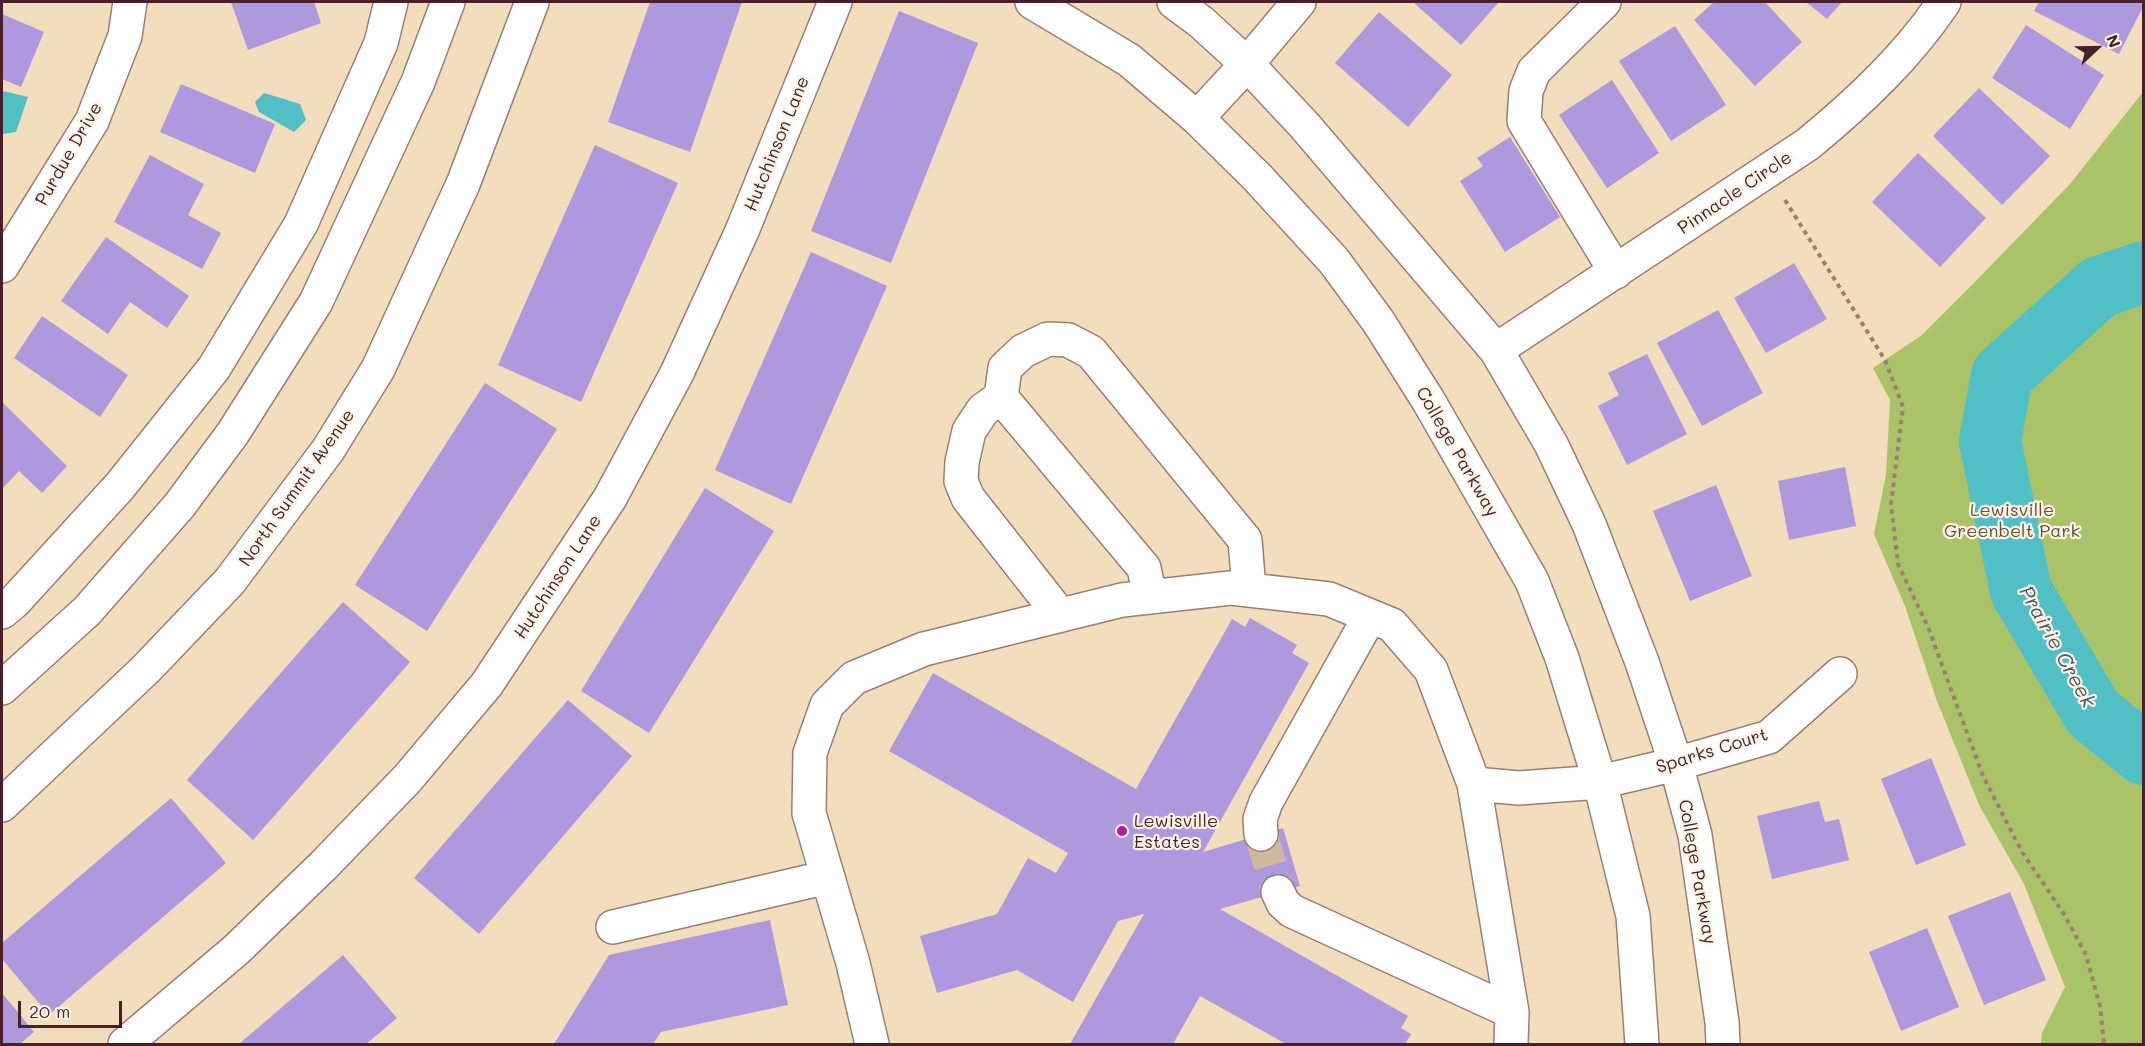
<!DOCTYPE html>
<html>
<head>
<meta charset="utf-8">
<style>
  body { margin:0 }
  #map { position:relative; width:2145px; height:1046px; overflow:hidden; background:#f2ddbd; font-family:Mali,sans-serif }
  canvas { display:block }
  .frame { position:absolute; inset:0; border:3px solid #4a1f2b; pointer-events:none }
  .north { position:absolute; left:2067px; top:18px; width:60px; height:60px; -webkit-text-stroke:4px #fcf5e5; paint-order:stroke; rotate:68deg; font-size:16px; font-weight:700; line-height:24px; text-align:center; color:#4a1f2b }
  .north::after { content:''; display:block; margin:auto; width:21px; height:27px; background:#4a1f2b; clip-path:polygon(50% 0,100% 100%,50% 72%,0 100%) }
  .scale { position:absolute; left:18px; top:1001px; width:104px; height:27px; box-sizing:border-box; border:3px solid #4a1f2b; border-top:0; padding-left:8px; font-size:18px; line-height:21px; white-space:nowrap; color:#4a1f2b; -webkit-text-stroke:4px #fcf5e5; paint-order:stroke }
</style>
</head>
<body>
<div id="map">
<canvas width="2145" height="1046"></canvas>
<div class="frame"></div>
<div class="north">N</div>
<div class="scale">20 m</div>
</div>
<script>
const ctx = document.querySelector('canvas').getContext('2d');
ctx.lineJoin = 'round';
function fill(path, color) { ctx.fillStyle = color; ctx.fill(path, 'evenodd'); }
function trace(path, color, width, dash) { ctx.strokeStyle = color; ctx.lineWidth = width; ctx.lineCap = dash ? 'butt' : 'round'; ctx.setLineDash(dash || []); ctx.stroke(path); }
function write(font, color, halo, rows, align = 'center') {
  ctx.font = font + ' Mali,sans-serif'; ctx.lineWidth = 4.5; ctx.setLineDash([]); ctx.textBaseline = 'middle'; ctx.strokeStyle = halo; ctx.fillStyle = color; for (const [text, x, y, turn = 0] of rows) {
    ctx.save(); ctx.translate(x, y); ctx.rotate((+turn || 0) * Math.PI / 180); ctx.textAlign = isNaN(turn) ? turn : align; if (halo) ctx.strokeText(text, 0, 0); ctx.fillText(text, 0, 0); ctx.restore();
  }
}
const green = new Path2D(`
  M2143 92V1044H2041L2042 1033 2065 987 2024 884 1979 805 1937 701 1905 606 1874 534 1886 475 1890 400 1873 368 1922 335 1970 287 2070 184Z`);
const water = new Path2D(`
  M3 91 28 97 16 132 2 134Z
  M264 93 300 104 306 120 294 132 259 112 255 102Z`);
const river = new Path2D(`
  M2144 272 2099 287 2002 375 1990 441 2021 591 2093 713 2144 754`);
const building = new Path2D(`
  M231 2H314L321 23 248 50Z
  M650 2H742L690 152 608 122Z
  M1413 2H1499L1461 45Z
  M1714 2H1765L1802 42 1755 86 1694 20Z
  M1806 2H1842L1827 19Z
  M2039 2H2144V5L2119 54 2034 11Z
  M899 11 978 43 891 263 811 231Z
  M1379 12 1452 75 1408 127 1335 63Z
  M2 14 44 32 21 87 2 79Z
  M2026 25 2104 75 2070 129 1992 78Z
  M1675 26 1726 105 1671 141 1619 61Z
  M1612 80 1659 153 1607 188 1559 115Z
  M181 84 275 124 255 173 160 132Z
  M1979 88 2050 156 2002 205 1933 136Z
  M1510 137 1560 217 1505 252 1460 181 1483 166 1477 158Z
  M595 145 678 183 581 402 498 365Z
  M1918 153 1986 218 1940 267 1872 202Z
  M150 155 204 184 188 215 221 233 202 269 114 222Z
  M106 237 189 296 167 328 130 302 108 334 61 301Z
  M811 252 887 286 791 504 715 470Z
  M1794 263 1827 319 1766 353 1734 298Z
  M1718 310 1763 393 1702 426 1657 343Z
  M42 316 128 375 100 417 14 358Z
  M1647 354 1687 434 1627 465 1598 406 1619 395 1608 373Z
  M485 383 557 429 427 631 355 585Z
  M2 402 67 466 42 493 19 471 2 489Z
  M1845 467 1856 526 1789 540 1778 481Z
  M1716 485 1752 576 1690 601 1653 511Z
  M705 488 774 531 649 733 581 691Z
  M343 602 410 662 253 840 187 780Z
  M1250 618 1297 645 1292 653 1309 663 1203 852 1283 828 1300 886 1220 909 1408 1016 1401 1028 1411 1034 1405 1044H1286L1200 996 1173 1044H1070L1144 914 1118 921 1073 1002 1017 970 937 993 920 936 997 914 1028 858 1056 873 1068 853 889 751 933 673 1136 789 1232 619 1245 627Z
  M568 700 632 756 479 934 414 878Z
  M1931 758 1966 845 1916 865 1881 779Z
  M171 798 226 863 49 1015 2 959V943Z
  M1819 801 1825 822 1839 819 1849 860 1772 879 1757 816Z
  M2010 892 2046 980 1984 1005 1948 916Z
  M770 920 788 1005 661 1032 653 1044H554L609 955Z
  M1927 928 1959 1007 1901 1031 1869 952Z
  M343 955 397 1018 366 1044H239Z
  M2 993 34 1032 20 1044H2Z`);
const minorTunnel = new Path2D(`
  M1261 834 1278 892`);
const path = new Path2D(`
  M1785 200 1885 360 1903 407 1891 504 1898 564 1928 627 1983 776 2022 852 2064 914 2086 955 2100 1006 2104 1044`);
const minor = new Path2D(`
  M1032 2 1129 60 1197 118 1257 177 1334 261 1378 321 1428 400 1532 581 1562 658 1600 782 1633 916 1642 1044
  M1174 2 1201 22 1247 64 1305 126 1496 350 1551 444 1589 524 1642 662 1676 764 1695 835 1722 1022 1723 1044
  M1604 2 1534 71 1526 91 1524 121 1616 272
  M1197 118 1247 64 1299 2
  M2 266 92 121 125 36 130 2
  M1496 350 1808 144C1859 102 1908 56 1944 2
  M1001 397 983 410 969 431 962 462 961 481 968 498 1060 615
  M1150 597 1144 568 1001 397 1005 368 1023 351 1048 339 1068 340 1091 352 1245 540 1249 590
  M2 612 14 602 120 486 214 368 301 224 381 43 391 2
  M1474 784 1512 1012 1511 1044
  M1261 834 1260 819 1266 802 1370 616
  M1278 892 1283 903 1292 911 1512 1012
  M613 927 828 877
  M125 1044 236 950 324 865 408 778 487 684 610 498 677 373 742 231 835 2
  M872 1044 853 963 809 813 810 753 827 705 854 678 924 649 1122 600 1231 588 1329 599 1392 625 1431 670 1474 784 1519 788 1600 782 1676 764 1769 737 1840 674`);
const major = new Path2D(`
  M2 688 87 611 179 506 233 433 316 302 418 82 448 2
  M2 805 146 669 230 581 328 450 378 369 463 184 532 2`);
const markers = [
  [1122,831,6,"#b5179e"]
];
const streetNames = [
  ["Hutchinson Lane",777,144,-68],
  ["Purdue Drive",69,154,-60],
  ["Pinnacle Circle",1735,193,-34],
  ["College Parkway",1457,452,60],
  ["North Summit Avenue",297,488,-55],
  ["Hutchinson Lane",558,577,-57],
  ["Sparks Court",1712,751,-17],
  ["College Parkway",1697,872,80]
];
const parkNames = [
  ["Lewisville",2012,510],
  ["Greenbelt Park",2012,531]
];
const poiNames = [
  ["Lewisville",1134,821],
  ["Estates",1134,842]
];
const waterNames = [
  ["Prairie Creek",2057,647,61]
];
fill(green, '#aac368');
fill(water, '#51c0c6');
trace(river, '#51c0c6', 62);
fill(building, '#ae98de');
trace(minorTunnel, '#d0b7a0', 33, [33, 16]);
trace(minor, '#9e7e74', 36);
trace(major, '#9e7e74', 36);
trace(path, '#9e7e74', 4, [4.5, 4.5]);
trace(minor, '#fff', 33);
trace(major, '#fff', 33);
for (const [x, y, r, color] of markers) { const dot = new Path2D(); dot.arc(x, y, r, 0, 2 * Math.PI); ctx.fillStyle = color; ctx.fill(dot); trace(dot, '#fcf5e5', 2); }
write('18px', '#4a1f2b', '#fcf5e5', streetNames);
write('18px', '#67503d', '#fcf5e5', parkNames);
write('18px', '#4a1f2b', '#fcf5e5', poiNames, 'left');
write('italic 20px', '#4c5761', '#fcf5e5', waterNames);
</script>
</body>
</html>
